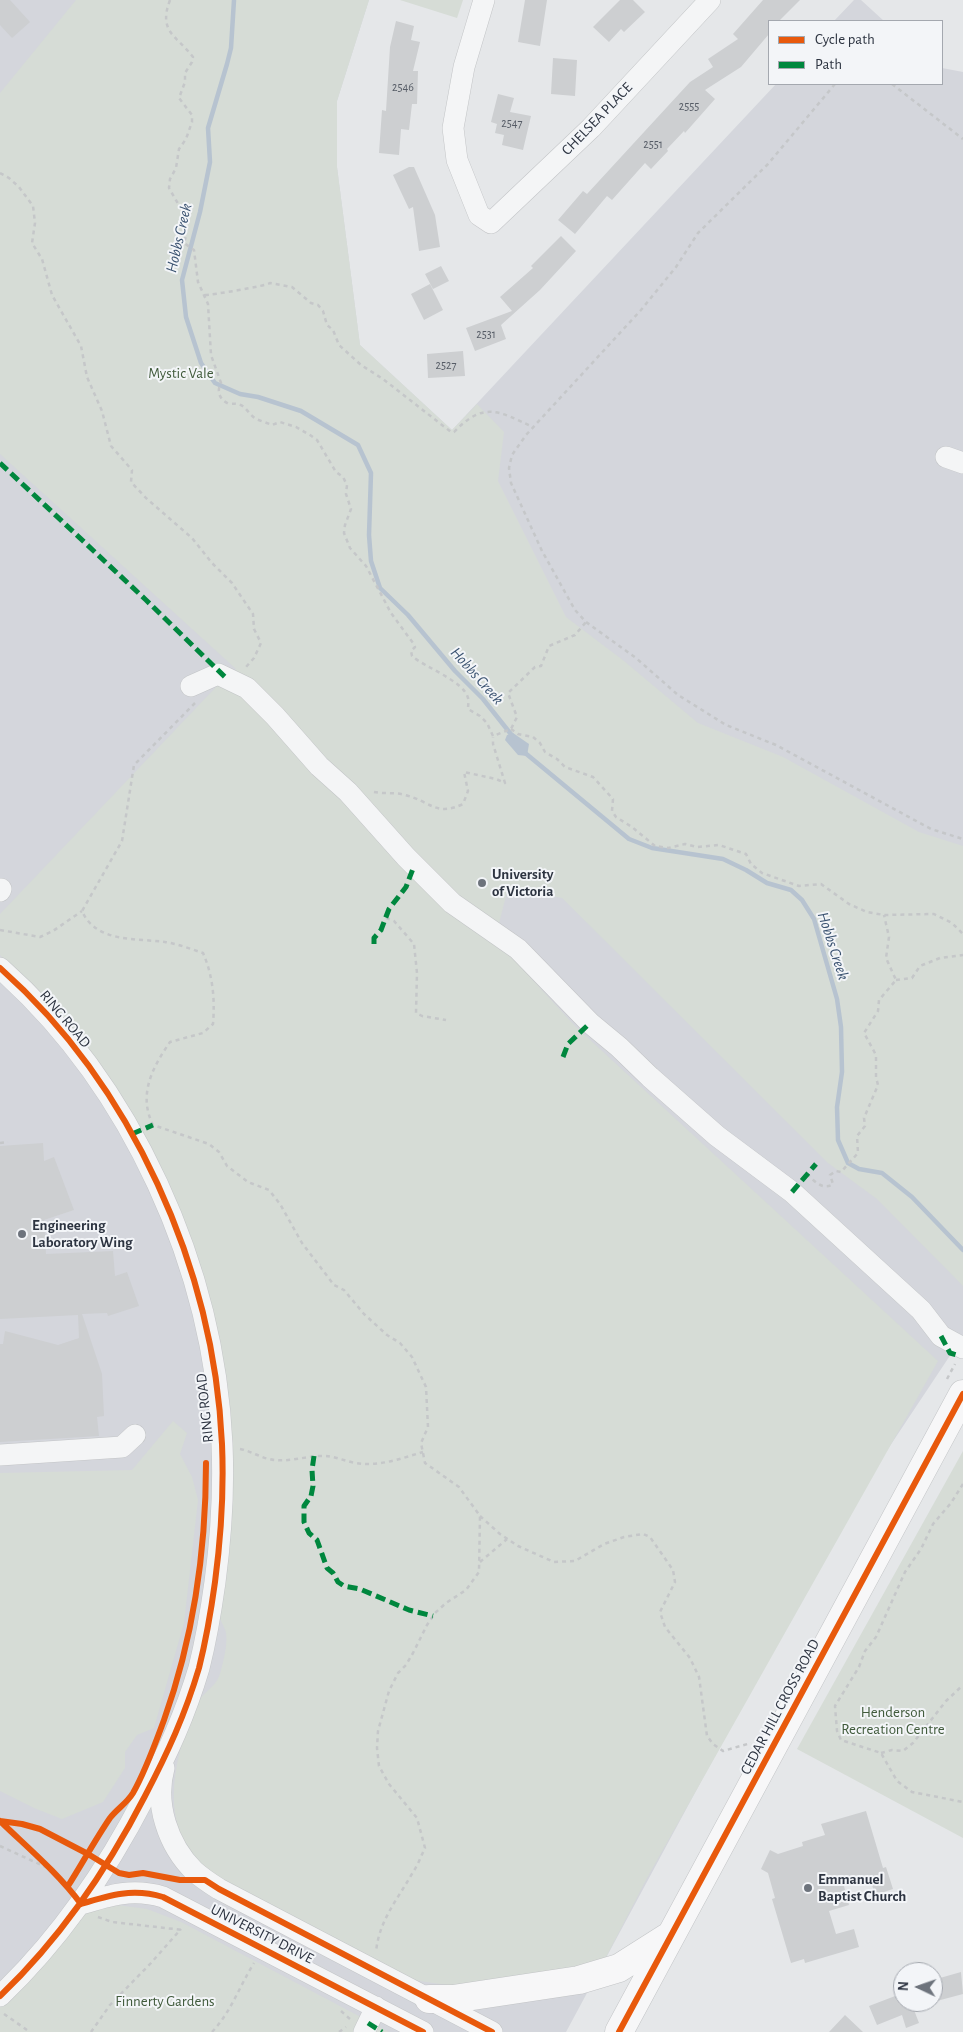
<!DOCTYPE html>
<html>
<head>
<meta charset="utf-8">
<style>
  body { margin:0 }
  #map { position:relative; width:963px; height:2032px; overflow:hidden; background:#e5e7e9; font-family:"Alegreya Sans",sans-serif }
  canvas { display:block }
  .legend { position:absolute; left:768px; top:20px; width:175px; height:65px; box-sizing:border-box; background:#f3f5f8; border:1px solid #a4a8af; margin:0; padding:6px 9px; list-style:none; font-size:15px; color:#2d3441 }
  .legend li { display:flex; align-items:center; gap:10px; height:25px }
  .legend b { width:25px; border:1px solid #a4a8af }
  .north { position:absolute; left:893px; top:1962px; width:50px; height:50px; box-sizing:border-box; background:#f3f5f8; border:1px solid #a4a8af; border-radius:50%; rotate:273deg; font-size:14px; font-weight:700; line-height:20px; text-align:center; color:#2d3441 }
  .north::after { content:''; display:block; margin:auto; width:18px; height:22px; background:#6d737c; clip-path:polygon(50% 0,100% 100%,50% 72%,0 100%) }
</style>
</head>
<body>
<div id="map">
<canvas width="963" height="2032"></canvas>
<ul class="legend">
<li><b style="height:6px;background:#e8590c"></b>Cycle path</li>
<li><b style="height:6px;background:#00873e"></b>Path</li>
</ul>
<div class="north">N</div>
</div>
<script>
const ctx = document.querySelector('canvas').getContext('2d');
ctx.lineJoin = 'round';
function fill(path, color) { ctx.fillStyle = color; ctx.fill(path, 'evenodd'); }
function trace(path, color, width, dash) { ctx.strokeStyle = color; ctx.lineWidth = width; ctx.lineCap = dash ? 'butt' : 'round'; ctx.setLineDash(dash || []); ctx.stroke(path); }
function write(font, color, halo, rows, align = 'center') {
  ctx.font = font + ' "Alegreya Sans",sans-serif'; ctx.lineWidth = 4; ctx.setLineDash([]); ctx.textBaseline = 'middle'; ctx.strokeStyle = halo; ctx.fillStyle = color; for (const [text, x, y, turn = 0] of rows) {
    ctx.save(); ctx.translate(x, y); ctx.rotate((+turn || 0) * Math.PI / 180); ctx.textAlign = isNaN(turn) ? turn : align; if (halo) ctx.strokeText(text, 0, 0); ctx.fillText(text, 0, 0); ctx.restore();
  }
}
const built = new Path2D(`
  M0 0H369L337 101V167L360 345 452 430 776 84H942V68L963 72V1336L848 1509 566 2032H0Z
  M854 0H861L884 21H834Z`);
const green = new Path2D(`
  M76 0H369L337 101V167L360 345 452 430 477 404 504 432 498 481 566 617 624 661 698 723 783 757 919 832 963 846V1286L877 1199 828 1163 562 898 508 888 495 939 575 1026 938 1361 647 1878 603 1963 475 1989 413 1980 225 1882C210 1872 196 1860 186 1845 162 1805 178 1744 197 1704 202 1693 216 1687 220 1674 223 1663 228 1644 226 1633 225 1627 220 1621 219 1615 218 1607 222 1594 224 1585L200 1273 45 1001 0 955V914L216 687 236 669 0 454V93Z
  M400 0H463L457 18Z
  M173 1421 187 1433 180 1454 192 1477 198 1500 184 1623 154 1728 137 1735 125 1752V1768L103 1802 62 1819 34 1808 0 1791V1473L132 1470Z
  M963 1451V1838L797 1749Z
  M117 1905 147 1909 181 1922 389 2032H0V2003L82 1916 97 1908Z`);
const water = new Path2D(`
  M513 733 529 744 527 756 518 755 505 740 507 735Z`);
const stream = new Path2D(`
  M234 0 231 48 227 64 208 128 210 162 200 212 182 280 186 317 201 363 215 383 240 394 258 397 301 411 358 445 371 473 369 535 371 561 380 588 408 615 455 671 483 699 514 738
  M524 752 629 839 652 848 723 859 746 870 767 883 791 890 802 900 814 919 837 999 841 1027 842 1072 837 1107 838 1140 848 1163 859 1169 882 1173 912 1197 963 1250`);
const building = new Path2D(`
  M0 0H10L30 22 12 38 0 25Z
  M525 0H547L540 46 518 42Z
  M620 0H633L645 12 624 32 621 29 609 42 593 27Z
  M763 0H800L779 21H769V34L741 67 705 90 715 99 685 133 684 131 667 149 668 151 651 169 645 163 612 200 607 196 575 234 558 220 583 191 587 194 690 82 713 67 708 59 738 39 733 34Z
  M396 21 414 26 411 40 420 42 413 71H418L417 104H412L409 130 401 129 399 155 379 153 382 110 386 111 390 47Z
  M553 58 577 60 575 96 551 94Z
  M498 94 514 98 510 112 531 116 523 150 502 145 504 135 495 133 497 124 491 122Z
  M409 167H414L435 215 440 247 419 251 413 207 409 209 393 175Z
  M561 236 576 251 540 290 501 325 506 339 475 351 466 328 512 311 500 297 533 268 531 266Z
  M441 266 449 281 433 289 425 274Z
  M430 284 443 310 424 320 411 294Z
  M463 351 465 376 428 378 427 354Z
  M43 1143 44 1161 54 1157 74 1210 44 1220 46 1254 113 1251 115 1276 127 1272 139 1306 108 1316 107 1313 82 1314 102 1374 104 1416 97 1417 99 1436 0 1442V1344H3L5 1331 58 1345 79 1338 78 1315 0 1319V1146Z
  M866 1811 883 1868 886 1867 893 1889 875 1895 870 1878 844 1886 849 1905 829 1911 836 1934 854 1929 859 1947 805 1963 804 1959 791 1963 772 1899 775 1898 768 1873 761 1869 770 1850 778 1854 803 1846 802 1842 825 1835 821 1824Z
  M961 1972 963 1994 933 2002V1980Z
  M903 1993V2002H911L919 2023 906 2028 902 2015 877 2025 869 2006Z
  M845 2015 863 2032H829Z`);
const path = new Path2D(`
  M170 0C158 32 176 35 193 57L192 62 185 73V82L179 98 192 115V122L186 139 179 149 176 168 170 179 169 188 184 214 186 236 184 243 194 250 198 282 208 304 211 355 221 383C216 392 220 400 229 404 247 402 245 412 256 419 261 421 267 423 272 425L280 422 296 427 310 435 317 440 336 472 343 477 347 485 346 494 351 509 345 525 344 533 350 548 366 566 391 613 413 643 415 647 411 651 412 656C424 667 464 681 468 698 469 701 468 705 468 709L480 716 487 723 493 736 511 729 517 717 508 693 535 667 541 666 549 646 575 635 586 622
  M835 84 768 164 698 233 676 267 641 310 526 435 512 455 509 468 511 483 542 551 575 610 586 622 636 658 678 695 726 725 776 745 931 829 963 839
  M892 84 963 139
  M0 173 9 178 19 187 33 206 35 223 32 243 42 259 52 295 81 346 87 377 102 411 111 446 132 470 131 482 146 498 192 538 212 563 232 583 253 614 254 629 261 643 254 658 246 667
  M205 295C212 295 266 286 270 283L292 287 311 303 318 305 323 311 327 325 333 330 339 345 361 365 383 379 451 432H454C484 401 498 411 533 427
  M195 703 134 765 122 841 82 911C96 943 136 938 165 942 178 944 191 949 203 953 213 976 215 999 213 1024L203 1033 170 1042C152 1068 138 1095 153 1125L209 1144 219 1152 227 1166 248 1182 269 1190 280 1204 302 1243 334 1285 344 1290 364 1314 387 1335 400 1343 412 1357 426 1387 428 1427 421 1443 425 1463 459 1487 480 1516 479 1572 466 1590 446 1603 435 1613 427 1625 413 1653 406 1665 398 1673 389 1691 378 1731 377 1748 379 1766 389 1784 417 1818 425 1848C421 1856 418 1865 413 1872 398 1899 379 1920 376 1952
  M511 729 518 734 533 737 540 743 545 752 557 759 565 767 593 777 613 799 612 811 616 817 632 827 655 846 668 848 685 844 697 847 719 845 746 854 751 864 762 873 799 886 821 884 849 904 867 912 884 915 934 914 952 923 963 934
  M374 792C384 794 395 792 405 795 430 801 436 817 463 804L468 791 464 772 496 779 505 783 493 744V737
  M386 918 394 921 414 944 417 973 416 1013 422 1016 446 1020
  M0 930 40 937 53 931 82 911
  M896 980 912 978 920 966 940 958 963 955
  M0 1143 8 1142
  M807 1174C814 1181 823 1191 833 1184L830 1175 836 1171 841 1172 858 1153 857 1136 865 1126 864 1118 878 1085 876 1077V1055L864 1033 878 1011 879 1000 896 980 886 958 889 937 884 915
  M947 1379 955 1364
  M240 1449C251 1451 259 1457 269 1459 285 1463 302 1457 319 1456 333 1455 343 1461 356 1463 380 1467 402 1458 423 1452
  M963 1484 951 1503 933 1524 921 1549 905 1572 876 1637 865 1651 859 1667 835 1706 837 1731 841 1740 881 1753 897 1781 912 1792 963 1802
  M480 1516 500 1534 518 1546 554 1562 575 1561 604 1544 624 1537 643 1534 650 1537 673 1570 675 1582 660 1612 665 1627 690 1658 699 1677 707 1736 713 1744 723 1751 751 1743
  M480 1562 507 1539
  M881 1753 892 1750 903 1751 913 1743 946 1701 963 1685
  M0 1846 50 1869
  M98 1917 112 1922 183 1930
  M341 2011 350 2019
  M4 2014 30 2032
  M91 2032 110 2005 151 1963 181 1929
  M212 2032C231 2012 239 1987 254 1963
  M339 2032 346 2027`);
const minor = new Path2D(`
  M484 0 464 67 453 128 457 160 479 215 491 223 591 128 710 0
  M946 457 963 463
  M191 686 218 674 247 688 275 716 319 766 348 792 406 857 452 903 518 949 590 1023 619 1047 650 1077 717 1136 792 1192 921 1310 941 1336 963 1348
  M0 891 1 889
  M0 968C132 1085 214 1268 222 1444 224 1490 221 1537 215 1582 211 1611 206 1640 199 1668 185 1715 168 1752 145 1796 107 1870 61 1938 0 1996
  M0 1455 122 1447 135 1435
  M164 1768C154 1804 168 1845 194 1871 202 1878 211 1884 219 1889L492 2032
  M81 1904C110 1895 133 1888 163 1897L423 2032
  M364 2032 376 2007`);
const major = new Path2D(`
  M429 1999H453L579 1980 619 1968 671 1935
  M619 2032 963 1394`);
const quiet = new Path2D(`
  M0 463 146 600 226 678
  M374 944V938L381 930 389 909 406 887 414 866
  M563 1057 568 1044 590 1023
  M132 1134 153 1125
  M792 1192 816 1164
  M941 1336 950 1353 960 1356
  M314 1456 312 1470 313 1486 311 1496 304 1506V1522L309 1533 317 1540 327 1568 333 1573 338 1582 344 1586 360 1589 409 1610 433 1616
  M368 2023 382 2032`);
const cycleway = new Path2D(`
  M0 968C132 1085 214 1268 222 1444 224 1490 221 1537 215 1582 211 1611 206 1640 199 1668 185 1715 168 1752 145 1796 107 1870 61 1938 0 1996
  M0 1821 22 1824 40 1829 88 1854 119 1873 129 1875 143 1873 180 1880H205L219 1889 492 2032
  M0 1821C28 1848 58 1873 81 1904
  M68 1886C82 1864 95 1840 110 1818 117 1809 127 1803 133 1793 146 1770 155 1744 164 1720 194 1636 206 1551 206 1463
  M81 1904C110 1895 133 1888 163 1897L423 2032
  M619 2032 963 1394`);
const markers = [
  [482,883,5,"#6d737c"],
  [22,1234,5,"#6d737c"],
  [808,1888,5,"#6d737c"]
];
const numberNames = [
  ["2546",403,87],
  ["2555",689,106],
  ["2547",512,123],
  ["2551",653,144],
  ["2531",486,334],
  ["2527",446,365]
];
const streetNames = [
  ["CHELSEA PLACE",597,119,-46],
  ["RING ROAD",65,1019,50],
  ["RING ROAD",205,1408,-96],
  ["CEDAR HILL CROSS ROAD",780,1707,-62],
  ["UNIVERSITY DRIVE",262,1934,27]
];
const parkNames = [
  ["Mystic Vale",181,373],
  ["Henderson",893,1712],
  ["Recreation Centre",893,1729],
  ["Finnerty Gardens",165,2001]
];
const poiNames = [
  ["University",492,874],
  ["of Victoria",492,891],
  ["Engineering",32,1225],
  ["Laboratory Wing",32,1242],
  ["Emmanuel",818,1879],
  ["Baptist Church",818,1896]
];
const waterNames = [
  ["Hobbs Creek",179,238,-77],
  ["Hobbs Creek",477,676,48],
  ["Hobbs Creek",833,946,72]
];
fill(built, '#d4d6dc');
fill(green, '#d6dcd6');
fill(water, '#b7c3d0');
trace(stream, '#b7c3d0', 4.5);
fill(building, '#cdcfd1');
trace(minor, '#c3c5c7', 22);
trace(major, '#c2c4c6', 29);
trace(path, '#c5c7c9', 2.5, [4, 4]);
trace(minor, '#f4f5f6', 21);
trace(major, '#f7f7f8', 28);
trace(quiet, '#00873e', 5, [10, 5]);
trace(cycleway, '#e8590c', 6);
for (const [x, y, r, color] of markers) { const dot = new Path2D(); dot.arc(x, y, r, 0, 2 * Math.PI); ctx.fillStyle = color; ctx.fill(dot); trace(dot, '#f3f5f8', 2); }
write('12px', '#565c66', null, numberNames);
write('15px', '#2d3441', '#f3f5f8', streetNames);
write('15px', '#415b3c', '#f3f5f8', parkNames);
write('bold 15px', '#2d3441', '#f3f5f8', poiNames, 'left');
write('italic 16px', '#3b5371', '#f3f5f8', waterNames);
</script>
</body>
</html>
